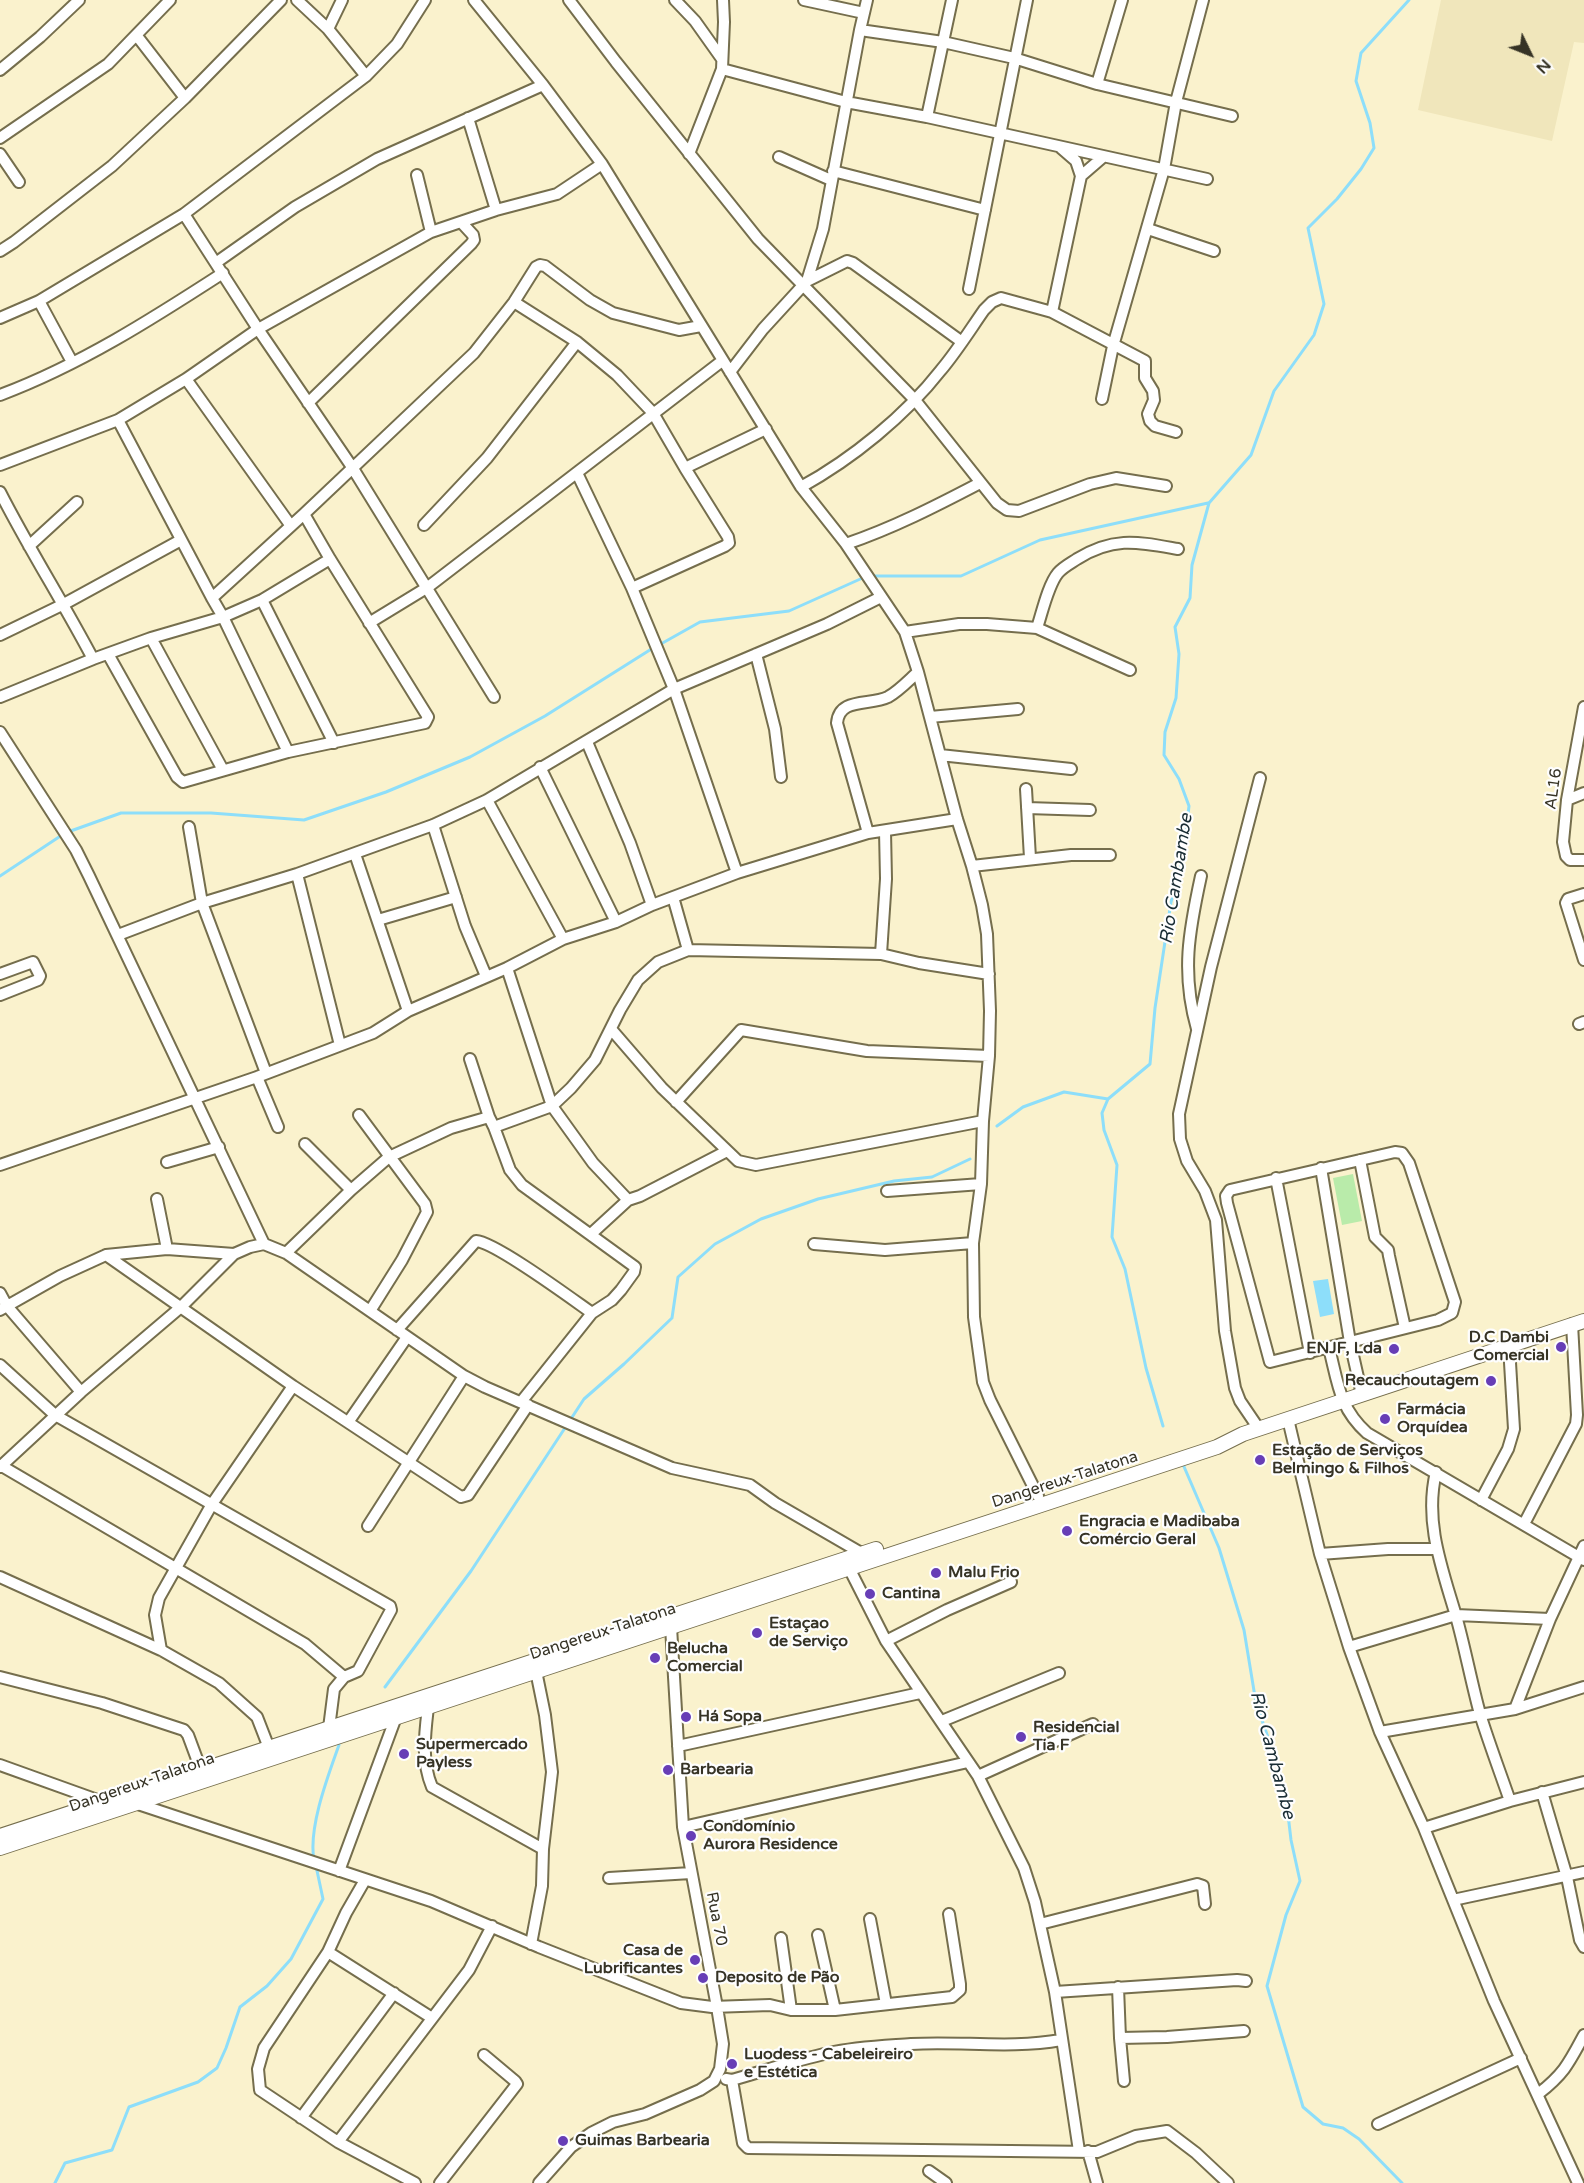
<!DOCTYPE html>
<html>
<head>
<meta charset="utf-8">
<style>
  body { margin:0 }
  #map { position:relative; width:1584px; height:2183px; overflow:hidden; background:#faf2cd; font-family:"Varela Round",sans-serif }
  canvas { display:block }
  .north { position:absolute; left:1500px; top:24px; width:60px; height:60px; -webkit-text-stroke:4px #fefefe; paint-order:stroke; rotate:133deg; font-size:16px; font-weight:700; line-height:24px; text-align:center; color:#363325 }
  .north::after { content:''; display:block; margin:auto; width:21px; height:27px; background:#363325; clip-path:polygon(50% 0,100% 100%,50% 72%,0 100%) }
</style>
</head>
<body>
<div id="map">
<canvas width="1584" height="2183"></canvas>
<div class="north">N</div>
</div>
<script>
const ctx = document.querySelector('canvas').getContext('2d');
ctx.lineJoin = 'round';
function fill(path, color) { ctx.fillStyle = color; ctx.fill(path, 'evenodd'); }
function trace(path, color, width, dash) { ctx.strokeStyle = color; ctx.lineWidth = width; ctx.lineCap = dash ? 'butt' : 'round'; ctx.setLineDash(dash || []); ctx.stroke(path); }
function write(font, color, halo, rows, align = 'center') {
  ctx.font = font + ' "Varela Round",sans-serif'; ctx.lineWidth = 4.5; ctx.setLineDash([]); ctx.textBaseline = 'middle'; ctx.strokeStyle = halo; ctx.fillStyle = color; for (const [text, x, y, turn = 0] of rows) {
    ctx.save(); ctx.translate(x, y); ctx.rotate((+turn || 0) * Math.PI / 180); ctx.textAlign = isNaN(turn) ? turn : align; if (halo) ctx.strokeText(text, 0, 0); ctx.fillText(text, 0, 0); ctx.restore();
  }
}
const built = new Path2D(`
  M1441 0H1584V43L1574 42 1552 141 1418 110Z`);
const green = new Path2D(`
  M1353 1174 1362 1221 1342 1225 1333 1178Z`);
const water = new Path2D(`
  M1328 1279 1334 1314 1320 1317 1313 1281Z`);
const stream = new Path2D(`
  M659 645 700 622 789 611 867 576H961L1040 540 1208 503
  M0 876 65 833 121 813H211L304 820 386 792 470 757 545 716 653 648
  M997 1126 1023 1107 1064 1092 1108 1099
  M1163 1426 1146 1368 1125 1269 1112 1237 1117 1165 1104 1130 1102 1113 1108 1099 1150 1064 1155 1008 1171 902 1183 858 1189 806 1179 779 1164 755 1165 732 1176 698 1179 654 1175 627 1190 598 1192 565 1209 503 1251 455 1274 391 1314 335 1324 304 1308 228 1337 199 1361 169 1374 148 1370 123 1356 81 1361 53 1409 0
  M1182 1462 1219 1548 1244 1630 1256 1703 1279 1769 1287 1806 1291 1840 1300 1881 1286 1915 1267 1986 1303 2107 1323 2124 1343 2128 1359 2139 1402 2183
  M385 1687 471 1571 584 1399 624 1364 672 1318 678 1277 715 1244 761 1219 818 1199 894 1181 932 1177 970 1159
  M314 1860C308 1828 328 1776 339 1745
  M55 2183 65 2163 112 2150 129 2107 198 2082 217 2068 226 2048 240 2007 267 1986 291 1959 323 1899 316 1866`);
const minor = new Path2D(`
  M297 0 328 29 366 76
  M474 0 543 85 602 164 801 487 846 544 905 632 918 672 957 819 972 866 982 905 987 934 990 1011 989 1056 983 1121 981 1184 973 1243 974 1317 983 1382 990 1400 1038 1496
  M569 0 616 62 758 239 915 400 997 503 1007 510 1019 511 1090 484 1116 478 1166 486
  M675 0 695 21 722 59
  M804 0 864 13
  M328 29 342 0
  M860 30 943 42 1014 58 1097 84 1232 116
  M137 36 185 98
  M722 69 846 102 927 117 1207 179
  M0 70 40 37 79 0
  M1097 84 1122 0
  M927 117 952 0
  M468 118 496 210
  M0 138 108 64 170 0
  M1061 148 1076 161 1081 176
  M0 154 19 182
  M689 154 722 69 724 22 723 0
  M779 157 831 180
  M833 171 985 210
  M417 175 431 232
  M184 214 258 329 352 467 494 697
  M1148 229 1214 251
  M0 251 14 242 112 166 185 98 281 0
  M217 262 295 207 377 159 543 85
  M807 281 847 261 853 263 962 342
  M969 289 1027 0
  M39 301 72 362
  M514 302 577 342 617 375 653 413 685 468 728 537 729 543 725 546 632 588
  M1052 312 1081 176 1103 157
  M0 318 39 301 184 214 366 76 397 44 425 0
  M730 372 763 329 807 281 823 229 860 30 867 0
  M186 379 291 526
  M0 395C80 365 152 319 223 273
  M1102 399 1113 346 1164 169 1176 102 1203 0
  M308 403 471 244 474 240 473 235 461 222
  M118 420 212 598 223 617 288 752
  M0 465 118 420 186 379 258 329 431 232 496 210 557 194 602 164
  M685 468 766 429
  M577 473 632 588 674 689 737 873
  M801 487C852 459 905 416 941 370 957 351 970 330 984 310L992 302 1001 298 1052 312 1145 361V378L1153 391 1154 400 1148 414 1150 421 1155 426 1176 432
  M0 492C29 549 63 602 93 659
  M424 525 487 458 577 342
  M846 544C893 528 936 506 980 483
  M29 546 77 502
  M212 598 304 514 474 353 514 302 536 267 540 265 545 266 590 300 613 313 679 330 701 326
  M262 600 334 743
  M369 623 428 587 722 361
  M1037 628C1042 613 1048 585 1058 573 1063 567 1071 563 1077 559 1114 536 1138 542 1178 549
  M905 632 959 624H987L1037 628 1130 670
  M0 635 64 604 181 540
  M151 638 223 770
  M108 654 177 777 183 782 288 752 425 723 428 717 330 559 304 514
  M756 654 775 729 781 777
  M0 697 93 659 151 638 223 617 262 600 330 559
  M1584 707 1567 800 1563 842 1566 856 1570 860H1584
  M930 717 1018 709
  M0 732 76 850 89 876 264 1244
  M587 742 630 843 652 905
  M940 755 1071 769
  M540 767 616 922
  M1026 789 1030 858
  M487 800 563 939
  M1567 800 1584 793
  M1027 808 1090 810
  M433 825 465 926 486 976
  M189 827 202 903 266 1073
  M868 833 837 723C839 697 870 706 888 697 899 691 909 680 918 672
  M355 854 408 1011
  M972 866 1071 855H1110
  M297 874 340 1045
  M1584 894 1568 899 1566 903 1584 960
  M673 897 688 950
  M378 920 456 897
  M118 935 202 903 297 874 433 825 487 800 674 689 827 624 881 597
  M881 954 886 879 885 831
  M507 968 552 1106 593 1163 628 1200 640 1196 727 1151
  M0 974 33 962 40 976 38 980 0 995
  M1579 1024 1584 1022
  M611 1029 662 1088 738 1161 756 1165 983 1121
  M1197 1029C1181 973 1189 931 1201 876
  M470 1059 489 1117
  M257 1077 278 1127
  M676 1102 741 1030 867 1051 989 1056
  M359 1115 425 1204 427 1212 402 1260 370 1311
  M494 1127 510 1170 522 1185 635 1267 634 1272 621 1290 612 1300 592 1313 521 1402
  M305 1144 351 1190
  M1395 1152 1402 1153 1409 1163 1455 1302 1452 1313 1438 1320 1270 1362 1227 1203 1226 1196 1230 1190Z
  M1360 1160 1375 1237 1388 1250 1389 1256 1405 1328
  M167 1162 219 1147
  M0 1165 257 1077 373 1033 408 1011 507 968 563 939 616 922 652 905 737 873 868 833 957 819
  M1321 1168 1350 1342 1362 1395
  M1276 1178 1310 1353
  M887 1191 981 1184
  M157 1199 167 1249
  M591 1234 628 1200
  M814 1244 885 1250 973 1243
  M286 1253 464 1376 485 1387 672 1468 750 1485 775 1503 863 1554
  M106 1255 293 1386 461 1497 468 1495 528 1405
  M0 1293 7 1306 81 1392
  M0 1310 60 1276 106 1255 167 1249 234 1254 250 1247 264 1244 286 1253 351 1190 389 1157 451 1128 489 1117 494 1127 552 1106 571 1088 595 1060 620 1010 638 980 658 962 688 950 881 954 919 963 989 974
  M397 1330 476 1241C495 1242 572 1299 592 1313
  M1329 1348C1338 1383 1339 1408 1367 1433L1584 1560
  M0 1365 55 1415 390 1606 391 1610 358 1671 344 1677 334 1689 329 1728
  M1288 1419 1320 1554 1349 1647 1380 1732 1424 1828 1494 2001 1578 2183
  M349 1421 407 1337
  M1259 1429 1240 1401 1235 1388 1225 1331 1216 1220 1205 1191 1187 1161 1180 1139 1179 1114 1211 967 1260 778
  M0 1465 305 1644 344 1677
  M0 1467 81 1392 181 1307 234 1254
  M1436 1472C1424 1522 1442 1568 1456 1616 1465 1648 1471 1681 1480 1714 1489 1743 1500 1772 1510 1801
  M1481 1500 1508 1449 1514 1429 1509 1346
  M1524 1524 1576 1424 1577 1415 1572 1324
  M368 1526 464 1376
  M1320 1554 1388 1549H1436
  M849 1568 886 1641 978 1776 1024 1868 1035 1902 1055 1992 1079 2151
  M0 1577 161 1650 219 1683 257 1717 269 1748
  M886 1641 947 1610 1011 1582
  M1349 1647 1456 1615 1550 1619
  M161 1650 155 1615 159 1598 212 1504 293 1386
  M0 1677 102 1703 184 1730 188 1735 201 1770
  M428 1707C425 1733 421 1761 432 1787L543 1849
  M1515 1709 1550 1619 1584 1546
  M942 1721 1059 1673
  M1380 1732 1515 1709 1584 1687
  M678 1746 920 1693
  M0 1765 103 1802
  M978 1776 1093 1724
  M1542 1792 1567 1877 1580 1940 1584 1947
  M135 1803 431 1901 539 1947 681 2003 712 2007 770 2005 791 2010H835L952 1997 960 1990V1984L949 1914
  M683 1827 968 1762
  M1424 1828 1510 1801 1584 1782
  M339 1871 396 1717
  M609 1878 691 1873
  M365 1880 346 1913 328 1952 264 2048 258 2069 260 2090 338 2142 415 2183
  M1453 1900 1584 1872
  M870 1919 886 2004
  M1040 1924 1197 1884 1203 1886 1205 1904
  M818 1935 835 2010
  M781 1938 791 2010
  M531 1944 542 1886 543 1849 552 1772 545 1715 536 1671
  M328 1952 432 2018
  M1118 1987 1120 2038 1124 2081
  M1055 1992 1237 1980 1246 1981
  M1120 2038 1167 2037 1244 2031
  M726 2079 732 2080C764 2071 796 2060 829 2053 855 2047 884 2046 911 2044 961 2041 1011 2049 1061 2040
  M732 2080 743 2143 748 2148 1097 2152 1136 2136 1167 2131 1196 2153 1228 2183
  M1538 2094C1564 2074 1569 2063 1584 2035
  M301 2118 394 1993
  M1378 2124 1521 2058
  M338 2142 469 1970 492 1926
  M1088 2151 1097 2183
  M929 2171 946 2183
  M440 2183 517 2084 515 2081 484 2055
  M539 2183 571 2147 591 2133 613 2122 645 2114 700 2090 714 2081 720 2069 723 2044 717 2007 683 1827 671 1627`);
const major = new Path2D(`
  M0 1836 876 1549
  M0 1848 1217 1447 1243 1434 1584 1321`);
const markers = [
  [1561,1347,6,"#673eb6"],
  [1394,1349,6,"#673eb6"],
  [1491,1381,6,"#673eb6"],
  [1385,1419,6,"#673eb6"],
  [1260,1460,6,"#673eb6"],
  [1067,1531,6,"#673eb6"],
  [936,1573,6,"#673eb6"],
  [870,1594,6,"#673eb6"],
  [757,1633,6,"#673eb6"],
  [655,1658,6,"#673eb6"],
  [686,1717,6,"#673eb6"],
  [1021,1737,6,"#673eb6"],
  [404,1754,6,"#673eb6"],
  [668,1770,6,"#673eb6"],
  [691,1836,6,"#673eb6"],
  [695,1960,6,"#673eb6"],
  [703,1978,6,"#673eb6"],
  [732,2064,6,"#673eb6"],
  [563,2141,6,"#673eb6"]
];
const streetNames = [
  ["AL16",1554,789,-82],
  ["Dangereux-Talatona",1065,1480,-18],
  ["Dangereux-Talatona",603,1632,-18],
  ["Dangereux-Talatona",142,1783,-19],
  ["Rua 70",716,1919,79]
];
const poiNames = [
  ["D.C Dambi",1549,1338,"right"],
  ["Comercial",1549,1356,"right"],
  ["ENJF, Lda",1382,1349,"right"],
  ["Recauchoutagem",1479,1381,"right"],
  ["Farmácia",1397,1410],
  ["Orquídea",1397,1428],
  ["Estação de Serviços",1272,1451],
  ["Belmingo & Filhos",1272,1469],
  ["Engracia e Madibaba",1079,1522],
  ["Comércio Geral",1079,1540],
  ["Malu Frio",948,1573],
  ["Cantina",882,1594],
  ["Estaçao",769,1624],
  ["de Serviço",769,1642],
  ["Belucha",667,1649],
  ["Comercial",667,1667],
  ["Há Sopa",698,1717],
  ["Residencial",1033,1728],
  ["Tia F",1033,1746],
  ["Supermercado",416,1745],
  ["Payless",416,1763],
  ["Barbearia",680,1770],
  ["Condomínio",703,1827],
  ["Aurora Residence",703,1845],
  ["Casa de",683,1951,"right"],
  ["Lubrificantes",683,1969,"right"],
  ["Deposito de Pão",715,1978],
  ["Luodess - Cabeleireiro",744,2055],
  ["e Estética",744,2073],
  ["Guimas Barbearia",575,2141]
];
const waterNames = [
  ["Rio Cambambe",1177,879,-81],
  ["Rio Cambambe",1272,1755,75]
];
fill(built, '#f0e6bb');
fill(green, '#b9ebaa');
fill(water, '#8ddefa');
trace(stream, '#8ddefa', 3);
trace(minor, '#756e4d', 14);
trace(major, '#756e4d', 16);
trace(minor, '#fff', 10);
trace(major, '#fff', 14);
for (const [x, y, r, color] of markers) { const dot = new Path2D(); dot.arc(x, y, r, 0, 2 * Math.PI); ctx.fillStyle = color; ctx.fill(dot); trace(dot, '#fefefe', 2); }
write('16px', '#363325', '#fefefe', streetNames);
write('bold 16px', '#363325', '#fefefe', poiNames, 'left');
write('italic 18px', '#192c33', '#fefefe', waterNames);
</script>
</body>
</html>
